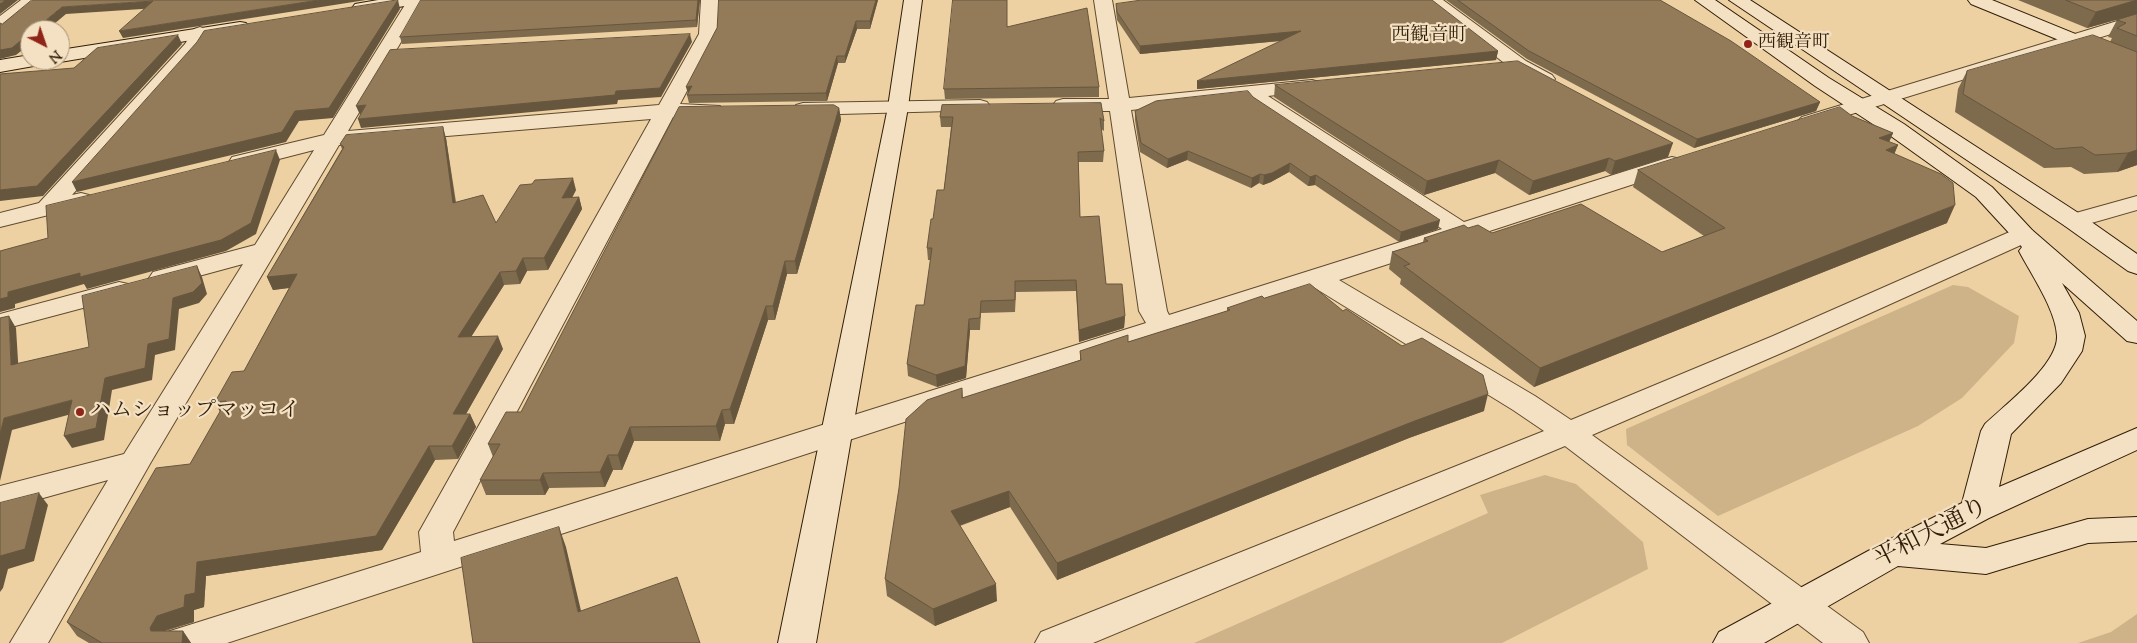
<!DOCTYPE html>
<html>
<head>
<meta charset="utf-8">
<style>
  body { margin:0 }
  #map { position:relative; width:2137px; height:643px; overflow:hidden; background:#eed1a3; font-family:"Sorts Mill Goudy",serif }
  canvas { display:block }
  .north { position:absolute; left:20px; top:20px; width:50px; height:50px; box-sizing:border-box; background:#f4e1c3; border:1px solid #a69378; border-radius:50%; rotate:139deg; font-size:14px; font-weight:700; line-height:20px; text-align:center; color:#301e08 }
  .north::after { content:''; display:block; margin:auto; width:18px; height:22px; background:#8f2418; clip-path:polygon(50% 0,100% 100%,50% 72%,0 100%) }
</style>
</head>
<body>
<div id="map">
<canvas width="2137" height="643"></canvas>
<div class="north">N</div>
</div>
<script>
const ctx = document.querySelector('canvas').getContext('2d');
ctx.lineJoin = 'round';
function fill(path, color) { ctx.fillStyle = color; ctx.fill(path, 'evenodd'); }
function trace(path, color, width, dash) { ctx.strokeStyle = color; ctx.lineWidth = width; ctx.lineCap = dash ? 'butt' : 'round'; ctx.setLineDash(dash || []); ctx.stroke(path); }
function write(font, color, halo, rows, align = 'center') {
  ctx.font = font + ' "Sorts Mill Goudy","Noto Serif JP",serif'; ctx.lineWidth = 4.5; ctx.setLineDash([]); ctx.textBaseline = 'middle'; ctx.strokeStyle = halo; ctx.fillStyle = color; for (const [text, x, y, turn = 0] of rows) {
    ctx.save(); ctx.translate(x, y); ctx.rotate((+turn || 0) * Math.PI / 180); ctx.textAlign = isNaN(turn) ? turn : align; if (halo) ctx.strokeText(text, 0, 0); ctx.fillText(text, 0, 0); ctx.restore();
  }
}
const green = new Path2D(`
  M1953 285 1968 287 2019 316 2014 343 1962 398 1918 426 1718 516 1627 445 1626 429Z
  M1545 475 1576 484 1643 542 1648 569 1502 643H1194L1488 513 1480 495Z
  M2137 614V643H2078L2111 632Z`);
const street = new Path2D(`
  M21 0H41L6 29 0 30V16Z
  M408 0H426L348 131 659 105 699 34 701 0H719L717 34 680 104 720 106 723 110 720 114 673 117 453 532 454 541 1146 323 1139 311 1110 111H1063L1056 109 1053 105 1056 101 1063 99H1109L1094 0H1112L1129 98 1312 80 1319 82 1322 86 1319 90 1268 96 1464 222 1664 159 1672 157 1680 159 1683 164 1680 169 1339 280 1535 396 1571 420 1773 336 2014 230 2023 228 2032 230 2035 235 2032 240 1793 348 1592 435 1863 632 1869 643H1823L1565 446 1093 643H1035L1041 632 1544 431 1513 410 1315 288 227 643H161L167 632 421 552 419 532 651 119 339 145 151 462 48 643H10L108 480 0 510V486L124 454 243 264 162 286 153 284 149 278 153 272 255 245 314 150 240 169 232 167 229 162 232 157 324 135ZM1248 98 1253 104 1442 229 1169 315 1167 311 1131 110Z
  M1423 0H1443L1526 61 1552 75 1555 79 1552 83H1538L1512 69Z
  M2137 15V26L1816 125 1809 127 1802 125 1798 121 1802 117Z
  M200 27 206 29 209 33 200 50 72 195 81 193 89 195 93 200 89 205 0 227V213L39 203 185 44 194 29Z
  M980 100 987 102 990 106 987 110 803 115 796 113 793 109 796 105 803 103Z
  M2137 196V210L2074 228 2065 226 2062 221 2065 216Z
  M119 282 128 284 132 290 128 296 0 330V314Z`);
const secondary = new Path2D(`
  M378 0H420L417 4 411 5 361 13 355 12 352 8 355 4Z
  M904 0H922L908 107 816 643H778L888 107Z
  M1695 0H1715L1829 78 1904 124 1992 187 2032 230 2137 321V343L2127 341 2062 283 2079 313 2085 336 2082 351 2061 383 2011 434 1999 487 2137 428V450L1989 518 1940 544 1986 548 2088 519 2137 517V541L2088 543 1986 574 1898 566 1764 643H1713L1719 632 1881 544 1962 503 1981 431 1985 424C2005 405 2058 365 2057 336 2056 310 2031 274 2019 251L2022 247 1976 197 1888 134 1815 86Z
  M1729 0H1750L2083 216 2137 254V274L2128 271 2065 226Z
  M1968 0H1992L2137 59V72L1971 4Z
  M240 22 246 23 249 27 246 31 60 62 53 60H60V50Z
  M30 55V60H48L45 64 0 72V60Z`);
const wall = new Path2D(`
  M700 0 697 27 402 44 400 37Z
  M878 0 870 29H857L845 63H838L827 101 689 103 687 95 717 28Z
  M1446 0H1660L1820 102 1816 111 1694 148 1527 59Z
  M2018 0H2137V14L2087 28Z
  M1116 4 1498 51 1496 60 1197 89 1281 41 1140 54 1117 20 1116 11Z
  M2137 14V165L2117 172 2084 174 2071 167 2044 168 1955 112 1958 89 1967 71 2110 42 2112 38 2108 37 2117 20Z
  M1007 26 1099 87V97L945 99 944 89Z
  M1275 85 1668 157 1611 175 1605 171 1529 195 1495 173 1424 195 1274 97Z
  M1253 97 1438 229 1399 242 1315 185 1308 186 1289 172 1271 182 1263 185 1259 183 1251 188 1187 160 1167 168 1140 152 1135 120V111Z
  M1101 103 1104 121V131L1101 129 1104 151 1103 162H1078L1080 217 1106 284 1125 316 1124 328 1079 342 1076 291 1016 292 1015 312 981 313 980 330H970L966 378 937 387 908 376 907 364 924 305 931 260H928L927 248 933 219 944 190 951 127H941L940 117Z
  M839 108 841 120 797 274H787L775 320H768L734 424H725L720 441H634L622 470H613L605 487 549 488 545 495H486L480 480 493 457 488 444 521 412Z
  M1852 116 1893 133 1889 142 1898 145 1894 154 1947 223 1534 387 1400 284 1401 279 1389 269 1392 252 1423 242 1424 238 1468 228 1492 233 1662 252 1704 236 1633 187 1638 170Z
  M446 138 456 202 496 223 576 190 572 198 579 197 582 209 548 270 527 271 520 284 504 285 471 336 503 349 466 414H470L476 427 458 459 435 460 382 550 206 576 204 607 194 610V622L166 631H183L191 643H89L77 636 67 622 190 464 244 371 289 288 273 290 267 277 342 149 340 144Z
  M1264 298 1343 311 1484 411 1409 438 1057 580 1010 507 960 526 997 601 935 626 887 596 885 579 962 388 963 398 1080 360V351L1128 342 1227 311V308Z`);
const shadedWall = new Path2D(`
  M5 0H18L0 14V4Z
  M319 0H366L123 38 119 31Z
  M398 0 400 9 333 118 299 121 286 142 77 192 72 182 295 111Z
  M698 0H700L697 27 696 20Z
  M876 0H878L870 29V21Z
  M2137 0V14L2087 28 2096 12Z
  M153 1 157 8 66 14 47 30H34L62 7Z
  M856 21 857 29 845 63V56Z
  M1301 31 1300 39 1140 54V46Z
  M30 33V44L16 55 0 59V50Z
  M690 34 692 42 661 97 618 100 617 104 361 128 358 119 616 91Z
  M178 35 182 44 43 196 0 201V190Z
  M1498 51 1496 60 1197 89V81Z
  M837 56 838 63 827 101 826 93Z
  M692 86 688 94 686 87Z
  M1820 102 1816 111 1694 148 1697 139Z
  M366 105 360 115 356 106Z
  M839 108 841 120 797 274 795 261Z
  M443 127 446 138 457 215 453 203Z
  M1893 133 1886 149 1879 138Z
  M1673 143 1668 157 1611 175 1615 161Z
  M1898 145 1891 162 1886 150Z
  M276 150 280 160 256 234 226 251 87 289 84 284 15 304V308L0 312V299L8 292Z
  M2137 150V165L2117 172 2128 153Z
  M1188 151 1187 160 1167 168 1168 159Z
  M1609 158 1605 171 1529 195 1533 181Z
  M1499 160 1495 173 1424 195 1427 181Z
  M1290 163 1289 172 1271 182 1263 185 1264 175Z
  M1260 174 1259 183 1251 188 1252 178Z
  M1316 175 1315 185 1308 186 1310 177Z
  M573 178 576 190 565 210 562 198Z
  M579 197 582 209 548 270 544 258Z
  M1955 205 1947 223 1534 387 1540 368Z
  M1440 220 1438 229 1399 242 1401 232Z
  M523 258 527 271 520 284 516 271Z
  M785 261 787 274 775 320 773 306Z
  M197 266 202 277 207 294 199 303 179 309 175 350 155 355 152 380 112 390 104 440 72 448 64 436 105 378 148 344 173 298Z
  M500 272 504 285 463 350 458 337Z
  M297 274 303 286 273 290 267 277Z
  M766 306 768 320 734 424 730 409Z
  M9 316 16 328 19 377 11 365Z
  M1125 316 1124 328 1079 342V330Z
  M969 319 970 330 966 378 937 387 936 375Z
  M498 336 503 349 458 428 453 414Z
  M1488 394 1484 411 1409 438 1057 580V563L1412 422Z
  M72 400 79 412 12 430 0 481V434L4 418Z
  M226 401 222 416 215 402Z
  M722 410 725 424 720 441 716 426Z
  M470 414 476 427 458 459 452 446Z
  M630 427 634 441 622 470 618 455Z
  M429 446 435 460 382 550 206 576 204 607 194 610V622L166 630 159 642 150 628 157 616 185 595 197 562Z
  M608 455 613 470 605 487 600 472Z
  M543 473 549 488 545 495 540 480Z
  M1009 491 1010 507 952 528 951 511Z
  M39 493 48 505 34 561 8 569 3 588 0 592V556Z
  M559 527 566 547 586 632 578 612Z
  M996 584 997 601 935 626 933 609Z
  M183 631 191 643H182Z`);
const building = new Path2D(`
  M0 0H5L0 4Z
  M32 0H319L119 31 153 1 62 7 34 30H30V33L12 48 0 50V23L2 24Z
  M398 0 329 108 295 111 282 132 72 182 197 42 204 31Z
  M421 0H698L696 20 400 37Z
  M719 0H876L870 21H856L845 56H837L826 93 687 95 692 86 686 87 717 28Z
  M953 0H1007V27L1087 8 1099 87 944 89Z
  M1142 0H1432L1498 51 1197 81 1301 31 1140 46 1117 12 1116 4Z
  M1458 0H1660L1731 41 1820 102 1697 139 1529 51Z
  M2066 0H2137L2096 12Z
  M2137 14V36L2117 28 2126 23 2117 20Z
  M690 34 660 88 616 91 615 95 358 119 366 105 356 106 390 50Z
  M178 35 37 186 0 190V74L74 68 97 48Z
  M2093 35 2137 52V150L2128 153 2095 155 2082 147 2055 149 1963 94 1967 71Z
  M1518 61 1673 143 1615 161 1609 158 1533 181 1499 160 1427 181 1275 85Z
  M1248 91 1253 97 1440 220 1401 232 1316 175 1310 177 1290 163 1272 173 1264 175 1260 174 1252 178 1188 151 1168 159 1141 143 1135 111 1156 101Z
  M1101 103 1104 121 1100 118 1104 151 1078 152 1080 217 1099 216 1106 284H1122L1125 316 1079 330 1076 280 1015 281V300L981 301 980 318 969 319 965 366 936 375 907 364 916 305H924L932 248H927L931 219H933L937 190H944L953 117H940L942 105Z
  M834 105 839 108 795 261H785L773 306H766L730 409 722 410 716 426 630 427 618 455H608L600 472 543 473 540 480H480L500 444H488L506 412H521L679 107Z
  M1840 107 1852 116 1893 133 1879 138 1898 145 1886 150 1941 174 1953 183 1955 205 1540 368 1404 266 1410 264 1392 252 1428 241 1424 238 1464 225 1468 228 1478 225 1492 233 1581 204 1662 252 1725 228 1638 170Z
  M443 127 453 203 483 195 496 223 520 185 532 184 535 180 573 178 562 198 579 197 544 258H523L516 271 500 272 458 337 498 336 453 414H470L452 446H429L376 536 197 562 195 593 185 595 184 607 157 616 150 628 151 631H183L182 643H102L67 622 156 468 190 464 226 401 215 402 232 372 244 371 297 274 267 277 344 147 340 144 346 135Z
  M276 150 251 223 221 240 80 277V273L8 292V297L0 299V251L48 238 46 206Z
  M197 266 202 283 193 292 173 298 169 339 148 344 145 368 105 378 96 428 64 436 72 400 4 418 0 434V318L9 316 11 365 89 347 82 296Z
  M1310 284 1343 311 1346 309 1402 346 1422 338 1483 375 1488 394 1412 422 1057 563 1009 491 951 511 996 584 933 609 885 579 899 488 906 419 927 400 962 388V398L1081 360 1080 351 1128 335V342L1230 310 1227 308 1262 296 1264 298Z
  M39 493 25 549 0 556V503Z
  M559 527 578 612 677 577 700 643H473L461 558Z`);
const markers = [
  [1748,44,5,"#8f2418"],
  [80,412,5,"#8f2418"]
];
const farPoinames = [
  ["西観音町",1758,44]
];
const farNeighbourhoodnames = [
  ["西観音町",1429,37]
];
const poiNames = [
  ["ハムショップマッコイ",90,412]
];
const nearStreetnames = [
  ["平和大通り",1932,535,-27]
];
fill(green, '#ceb389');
trace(street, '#604b2f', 2);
trace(secondary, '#301e08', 2);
fill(street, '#f4e1c3');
fill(secondary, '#f4e1c3');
fill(wall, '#7e6a4d');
fill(shadedWall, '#67563e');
fill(building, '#937b59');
trace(building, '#67563e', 1);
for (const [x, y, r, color] of markers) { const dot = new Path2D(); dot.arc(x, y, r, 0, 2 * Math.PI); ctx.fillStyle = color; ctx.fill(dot); trace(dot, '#f4e1c3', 2); }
write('18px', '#301e08', '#f4e1c3', farPoinames, 'left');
write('19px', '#301e08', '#f4e1c3', farNeighbourhoodnames);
write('21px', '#301e08', '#f4e1c3', poiNames, 'left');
write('25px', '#301e08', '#f4e1c3', nearStreetnames);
</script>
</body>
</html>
